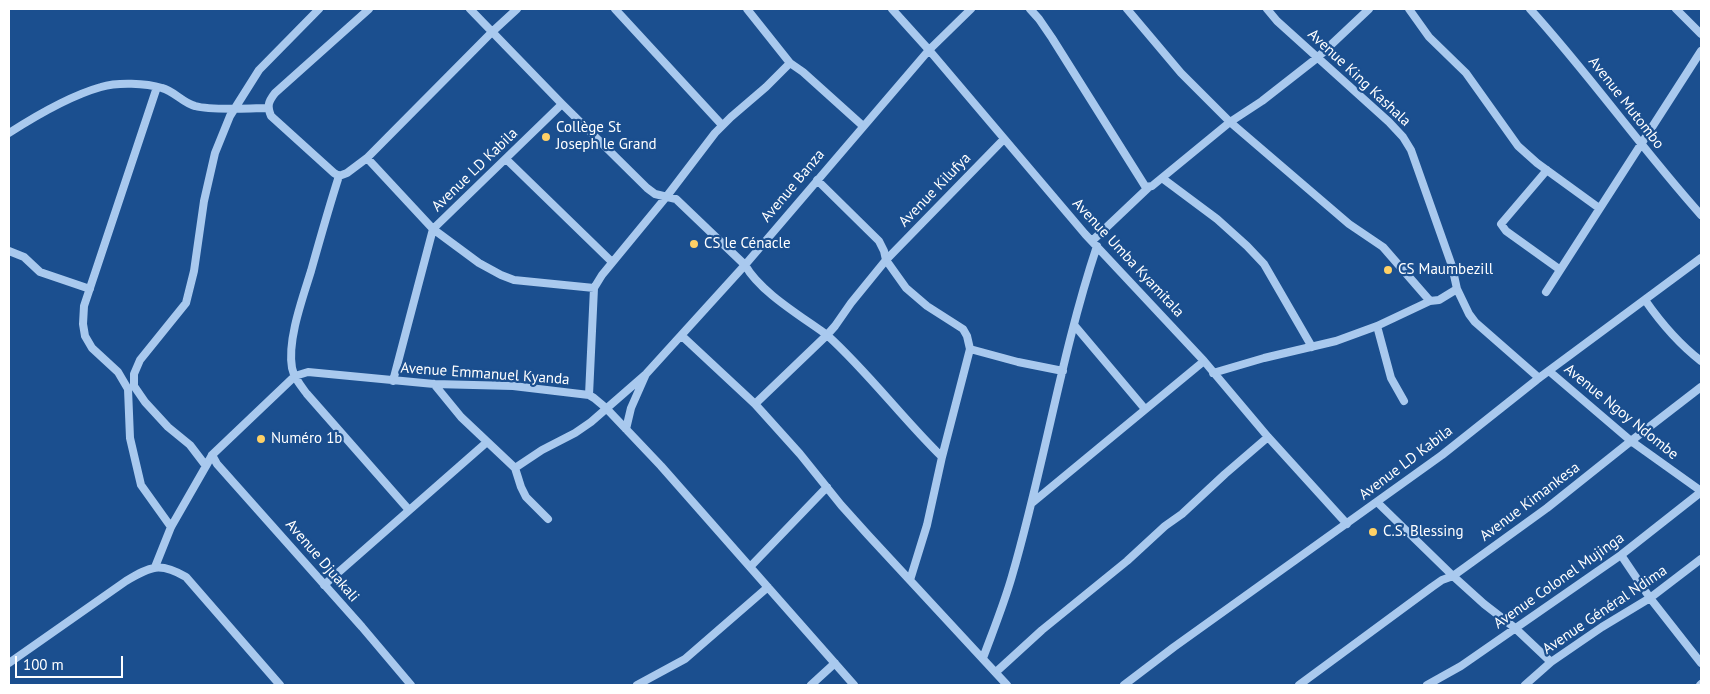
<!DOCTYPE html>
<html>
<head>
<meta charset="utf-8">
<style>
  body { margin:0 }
  #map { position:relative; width:1710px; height:694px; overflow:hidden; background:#1b4f8f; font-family:"PT Sans",sans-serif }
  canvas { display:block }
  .frame { position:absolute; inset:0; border:10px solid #fff; pointer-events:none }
  .scale { position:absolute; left:15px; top:656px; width:108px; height:22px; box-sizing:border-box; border:2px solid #fff; border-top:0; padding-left:6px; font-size:15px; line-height:18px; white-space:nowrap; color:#fff; -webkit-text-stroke:4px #1b4f8f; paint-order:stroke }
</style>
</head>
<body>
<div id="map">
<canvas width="1710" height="694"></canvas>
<div class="frame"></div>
<div class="scale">100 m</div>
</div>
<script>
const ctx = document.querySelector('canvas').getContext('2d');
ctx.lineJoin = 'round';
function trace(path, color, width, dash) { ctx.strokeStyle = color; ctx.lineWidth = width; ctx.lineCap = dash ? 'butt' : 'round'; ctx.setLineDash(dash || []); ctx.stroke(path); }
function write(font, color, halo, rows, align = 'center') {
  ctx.font = font + ' "PT Sans",sans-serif'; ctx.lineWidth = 4.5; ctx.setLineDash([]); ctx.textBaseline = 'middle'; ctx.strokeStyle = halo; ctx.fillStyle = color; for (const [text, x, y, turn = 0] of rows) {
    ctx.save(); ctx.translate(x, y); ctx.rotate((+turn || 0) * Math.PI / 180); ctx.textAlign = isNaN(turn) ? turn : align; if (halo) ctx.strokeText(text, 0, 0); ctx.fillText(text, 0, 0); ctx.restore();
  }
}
const minor = new Path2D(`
  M369 9 275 93C268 102 267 106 271 116L334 173 339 176 347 173 367 158 433 229 479 263 501 275 514 280 594 288
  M470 9 562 104 647 188 655 194 676 199 745 265C760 292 801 316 827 335L755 404
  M615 9 722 125
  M747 9 790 63 803 72 863 126
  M892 9 929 50 1085 234 1204 361 1268 437 1347 524
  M1030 9 1039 19 1052 38 1145 186 1149 187 1152 186 1230 122 1262 101 1317 58 1369 9
  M1127 9 1181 73 1230 122 1349 224 1383 247 1430 301 1439 300 1457 289 1469 314 1475 322 1539 378
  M1267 9 1277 21 1389 122 1403 137 1411 150 1452 266 1457 289
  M1409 9 1429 37 1466 73 1518 146 1537 163 1599 208
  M1530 9C1590 75 1641 148 1701 215
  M1676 9 1701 34
  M157 87 84 306 83 324 85 336 92 348 118 372 128 389 130 438 141 485 171 527
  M9 133C37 115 69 96 101 87 117 82 146 83 162 88 174 91 183 103 195 106 213 111 248 108 268 108
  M367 158 492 32 517 9
  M506 159 612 262
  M1547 170 1501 224 1506 231 1559 269
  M339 176C329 207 320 239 311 271 303 297 287 340 292 368 294 378 301 386 307 394L409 510
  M1162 178 1217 219 1247 246 1264 264 1312 347
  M817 180 879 241 884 251 886 260 851 303 835 326 827 335C868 372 902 418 942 457L927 525 910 580
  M1092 241 1149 187
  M9 251 24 257 40 272 90 289
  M1546 292 1701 51
  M1645 300C1661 323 1679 344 1701 361
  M1075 326 1145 409
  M1377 326 1391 378 1404 401
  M682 336 755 404 800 454 841 505 868 535 1007 685
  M970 349 967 336 963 329 927 306 906 288 886 260 1004 139
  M1549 371 1631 441 1701 491
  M1213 373 1264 358 1336 341 1377 326 1430 301
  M393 381 433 229 562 104
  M434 384 461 417 515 468 521 487 526 497 548 519
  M589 395 594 288 602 275 667 196 715 133 731 117 766 87 790 63
  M626 429 631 408 646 374
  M212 455 217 464 362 627 411 685
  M942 457 970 349 1018 362 1063 371
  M206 466 212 455 295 376 308 372 434 384 513 386 589 395 594 398 606 408 661 466 854 685
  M515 468 542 450 575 433 591 422 646 374 745 265 929 50 971 9
  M1377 502 1453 576 1484 604 1515 628 1551 662
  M1032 503 1204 361
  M1621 555 1650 598 1701 663
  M155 567 171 527 206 466 190 445 168 427 145 402 134 386V374L140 360 186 303 194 271 204 201 215 153 230 116 259 70 319 9
  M750 567 827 487
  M324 585 487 442
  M983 658C993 631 1004 604 1012 576 1044 467 1061 354 1097 246
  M9 663 126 581C151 566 160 562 186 577L280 685
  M996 672 1042 630 1127 561 1165 526 1182 514 1225 474 1268 437
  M637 685 685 659 768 587
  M811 685 835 663
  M1124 685 1174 647 1442 455 1539 378 1701 258
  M1299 685 1432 587 1442 580 1453 576 1547 508 1631 441 1701 387
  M1427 685 1461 666 1621 555 1701 492
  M1525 685 1551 662 1602 627 1650 598 1701 559
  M1700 685 1701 684`);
const markers = [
  [546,137,5,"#ffd166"],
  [694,244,5,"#ffd166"],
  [1388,270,5,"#ffd166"],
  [261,439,5,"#ffd166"],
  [1373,532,5,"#ffd166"]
];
const streetNames = [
  ["Avenue King Kashala",1359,78,43],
  ["Avenue Mutombo",1626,103,52],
  ["Avenue LD Kabila",475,170,-44],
  ["Avenue Banza",793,186,-50],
  ["Avenue Kilufya",935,190,-46],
  ["Avenue Umba Kyamitala",1128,258,47],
  ["Avenue Emmanuel Kyanda",485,374,4],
  ["Avenue Ngoy Ndombe",1621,412,39],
  ["Avenue LD Kabila",1406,463,-37],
  ["Avenue Kimankesa",1530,502,-37],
  ["Avenue Djuakali",322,561,49],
  ["Avenue Colonel Mujinga",1559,581,-35],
  ["Avenue Général Ndima",1605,610,-34]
];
const poiNames = [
  ["Collège St",556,128],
  ["Joseph le Grand",556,145],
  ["CS le Cénacle",704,244],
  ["CS Maumbezill",1398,270],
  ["Numéro 1b",271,439],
  ["C.S. Blessing",1383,532]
];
trace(minor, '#a9c9ee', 8);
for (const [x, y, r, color] of markers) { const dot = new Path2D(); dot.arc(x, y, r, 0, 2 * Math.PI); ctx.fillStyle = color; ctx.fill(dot); trace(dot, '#1b4f8f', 2); }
write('15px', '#fff', '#1b4f8f', streetNames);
write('15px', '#fff', '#1b4f8f', poiNames, 'left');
</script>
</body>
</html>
